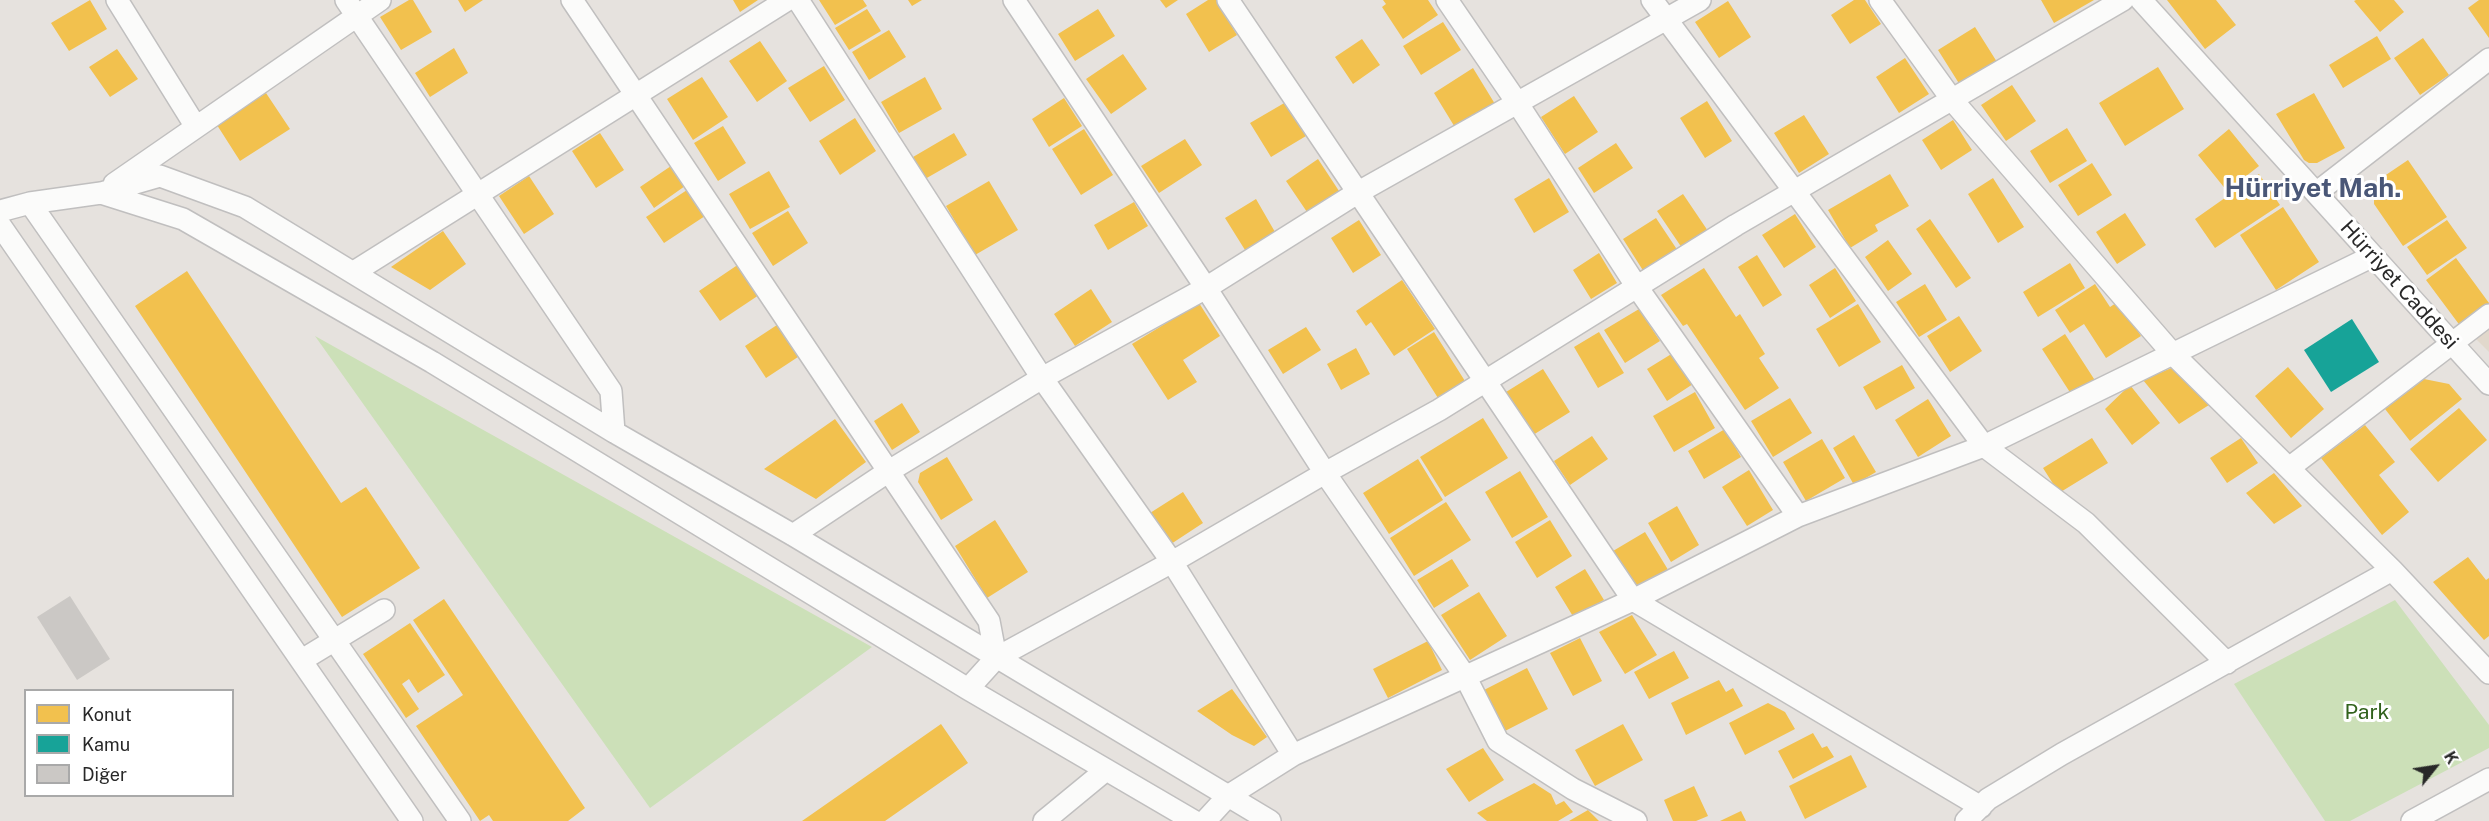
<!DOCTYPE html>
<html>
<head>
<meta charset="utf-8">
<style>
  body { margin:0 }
  #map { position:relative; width:2489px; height:821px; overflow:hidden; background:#e6e2de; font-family:"Public Sans",sans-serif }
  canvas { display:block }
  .legend { position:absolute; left:24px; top:689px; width:210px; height:108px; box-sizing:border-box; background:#fff; border:2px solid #a9a9a9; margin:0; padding:8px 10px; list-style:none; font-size:18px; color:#282828 }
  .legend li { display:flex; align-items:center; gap:12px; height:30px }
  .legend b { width:30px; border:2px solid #a9a9a9 }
  .north { position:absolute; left:2405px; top:737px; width:60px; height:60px; -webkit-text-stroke:4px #fff; paint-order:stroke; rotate:60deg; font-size:16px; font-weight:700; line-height:24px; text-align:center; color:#282828 }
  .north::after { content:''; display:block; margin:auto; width:21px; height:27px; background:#282828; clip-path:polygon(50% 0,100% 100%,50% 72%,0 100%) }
</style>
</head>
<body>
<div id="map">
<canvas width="2489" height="821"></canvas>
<ul class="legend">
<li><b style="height:16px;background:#f2c14e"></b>Konut</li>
<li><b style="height:16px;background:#17a398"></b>Kamu</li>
<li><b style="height:16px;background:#cbc8c5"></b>Diğer</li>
</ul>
<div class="north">K</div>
</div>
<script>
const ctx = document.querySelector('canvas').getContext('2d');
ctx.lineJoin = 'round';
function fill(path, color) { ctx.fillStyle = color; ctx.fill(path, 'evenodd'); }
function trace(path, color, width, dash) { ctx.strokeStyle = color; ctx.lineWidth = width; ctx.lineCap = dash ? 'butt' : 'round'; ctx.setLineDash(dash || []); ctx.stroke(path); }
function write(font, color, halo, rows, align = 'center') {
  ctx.font = font + ' "Public Sans",sans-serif'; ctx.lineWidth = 6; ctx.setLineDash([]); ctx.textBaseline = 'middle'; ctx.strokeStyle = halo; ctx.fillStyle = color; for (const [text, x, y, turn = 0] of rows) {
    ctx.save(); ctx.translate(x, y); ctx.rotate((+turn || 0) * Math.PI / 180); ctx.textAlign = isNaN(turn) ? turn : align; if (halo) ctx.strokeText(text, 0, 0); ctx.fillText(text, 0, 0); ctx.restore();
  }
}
const education = new Path2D(`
  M2489 323V352L2472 335Z`);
const green = new Path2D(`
  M315 336 872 647 650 808Z
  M2395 600 2489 725V748L2350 821H2325L2234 684Z`);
const homes = new Path2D(`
  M90 0 107 29 69 51 51 23Z
  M409 0H413L432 32 401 50 380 17Z
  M458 0H483L465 12Z
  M733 0H758L740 12Z
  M819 0H863L867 6 835 25Z
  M908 0H922L912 6Z
  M1160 0H1178L1166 8Z
  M1208 0H1216L1237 35 1209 52 1186 14Z
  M1383 0H1428L1438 15 1403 39 1382 7 1386 4Z
  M1854 0H1865L1881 24 1850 44 1831 15Z
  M2041 0H2094L2054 23Z
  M2167 0H2216L2236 25 2205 49Z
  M2356 0H2394L2404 12 2380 32 2354 1Z
  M2479 0H2489V38L2468 8Z
  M1728 1 1751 37 1719 58 1695 22Z
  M867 9 881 31 849 50 835 28Z
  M1098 9 1115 36 1075 61 1058 34Z
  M1443 22 1461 50 1421 75 1403 46Z
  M1975 27 1997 62 1960 85 1938 50Z
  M889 30 906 57 869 80 852 52Z
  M2377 36 2391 59 2343 88 2329 65Z
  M2423 38 2449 75 2420 95 2394 58Z
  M1362 39 1380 65 1353 84 1335 57Z
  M760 41 787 81 757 102 729 61Z
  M454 48 468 73 430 97 415 73Z
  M117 49 138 79 110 97 89 67Z
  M1123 54 1147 89 1111 114 1086 79Z
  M1905 58 1929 94 1899 113 1876 77Z
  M824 66 845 100 810 122 788 88Z
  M2158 67 2184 109 2125 146 2099 103Z
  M1473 68 1495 104 1456 129 1434 93Z
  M702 77 728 117 693 140 667 99Z
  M925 77 942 109 899 133 881 102Z
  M2012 85 2036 121 2006 141 1981 105Z
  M266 93 290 129 240 161 217 125Z
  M2314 93 2345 148 2317 163H2309L2304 160 2276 114Z
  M1574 96 1598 132 1565 154 1541 117Z
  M1064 98 1082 126 1049 147 1032 119Z
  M1707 101 1732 141 1705 158 1680 118Z
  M1286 102 1306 136 1271 157 1250 123Z
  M1804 115 1829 154 1799 173 1774 133Z
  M855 118 876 151 840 175 819 141Z
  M1953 120 1972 150 1941 170 1922 140Z
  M723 126 746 163 718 181 694 143Z
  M2067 128 2087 161 2050 183 2030 151Z
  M1084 129 1113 175 1081 195 1052 149Z
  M2229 129 2259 166 2227 191 2198 155Z
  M600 133 624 170 596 188 572 151Z
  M954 133 967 155 925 179 913 157Z
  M1185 139 1202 165 1159 193 1141 166Z
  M1616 143 1633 168 1594 193 1578 168Z
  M1318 159 1339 191 1307 212 1286 181Z
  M2408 160 2447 217 2403 246 2374 204V183Z
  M2092 163 2112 195 2078 216 2058 185Z
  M671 166 685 186 654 208 640 187Z
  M769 171 790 207 750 229 729 194Z
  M1890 174 1909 206 1875 225 1878 231 1850 248 1828 210Z
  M2259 174 2280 205 2215 248 2195 219Z
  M529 176 554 214 524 234 499 196Z
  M1549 178 1569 212 1534 233 1514 199Z
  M1993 178 2024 227 1998 243 1968 194Z
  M989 181 1018 230 975 255 946 206Z
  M687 190 705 216 664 243 646 217Z
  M1683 194 1708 231 1682 248 1657 211Z
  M1256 199 1275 232 1245 250 1225 218Z
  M1134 202 1148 226 1108 250 1094 225Z
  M2283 207 2319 262 2276 290 2240 235Z
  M788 211 808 243 773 266 752 233Z
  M2125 213 2146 245 2117 264 2096 232Z
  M1795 214 1816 247 1784 268 1762 235Z
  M1656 218 1678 251 1644 272 1623 239Z
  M1930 219 1971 278 1956 288 1916 229Z
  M1359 220 1381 255 1353 273 1331 238Z
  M2447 220 2467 248 2427 275 2407 247Z
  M443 231 466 264 430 290 391 267Z
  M1888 240 1912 274 1888 291 1865 257Z
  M1599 253 1617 283 1591 299 1573 270Z
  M1757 255 1782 295 1763 307 1738 267Z
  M2456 258 2489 303V306L2461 327 2426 280Z
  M2070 263 2085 288 2038 317 2023 292Z
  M739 264 759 295 720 321 699 291Z
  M1704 268 1736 317 1740 314 1765 354 1759 358 1779 388 1745 410 1687 324 1683 326 1661 295Z
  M1835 268 1856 301 1830 318 1809 285Z
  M187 271 341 503 366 487 420 568 342 617 135 306Z
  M1402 280 1435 329 1394 356 1371 322 1366 326 1356 311Z
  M1925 284 1947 320 1919 337 1896 302Z
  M2095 284 2110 307 2119 301 2141 336 2106 358 2084 324 2070 333 2055 310Z
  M1091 289 1112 322 1075 346 1054 314Z
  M1199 303 1220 336 1183 360 1197 382 1168 400 1132 344Z
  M1858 304 1881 342 1839 367 1816 329Z
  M1639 309 1660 341 1625 363 1604 330Z
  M1959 316 1982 351 1950 372 1927 336Z
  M780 323 801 355 766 378 745 346Z
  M1306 327 1321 350 1283 374 1268 350Z
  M1434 332 1470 389 1443 406 1407 349Z
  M1599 332 1624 373 1598 388 1574 347Z
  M2065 334 2096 382 2073 397 2042 349Z
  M1356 348 1370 374 1341 390 1327 364Z
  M1673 353 1693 384 1667 401 1647 369Z
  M1902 365 1915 388 1876 410 1863 387Z
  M2176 366 2209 405 2179 424 2143 380Z
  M2288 367 2324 409 2291 438 2255 396Z
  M1543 369 1570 412 1533 435 1506 392Z
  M2424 379 2449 384 2462 399 2410 441 2385 409Z
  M2130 385 2160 423 2132 445 2105 409Z
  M1695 392 1715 428 1674 452 1653 416Z
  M1790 398 1812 433 1773 457 1751 421Z
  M1928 399 1951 436 1918 457 1895 420Z
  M902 403 920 432 892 450 874 421Z
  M2459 408 2487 440 2438 482 2410 449Z
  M1483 418 1508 458 1445 497 1420 457Z
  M835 419 866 462 816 499 764 469Z
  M2365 425 2395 462 2379 475 2409 512 2382 535 2321 458Z
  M1725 429 1741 457 1704 479 1688 451Z
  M1854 435 1876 472 1854 485 1833 448Z
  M1592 436 1608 459 1570 485 1554 461Z
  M2092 438 2108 463 2059 493 2043 468Z
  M2241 438 2258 463 2227 483 2210 458Z
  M1822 439 1845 478 1806 501 1783 462Z
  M947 457 973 500 941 520 918 482 920 473Z
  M1418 459 1443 500 1389 534 1363 493Z
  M1749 470 1773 510 1747 526 1722 487Z
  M1520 471 1548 517 1512 538 1485 492Z
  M2274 473 2302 506 2274 524 2246 493Z
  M1183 492 1203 523 1171 544 1150 513Z
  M1446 502 1471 540 1414 576 1390 538Z
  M1677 506 1699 545 1671 562 1648 523Z
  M995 520 1028 572 987 598 955 546Z
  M1550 520 1572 556 1537 578 1515 542Z
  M1645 532 1670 573 1638 592 1613 551Z
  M2468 557 2486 580 2489 578V636L2484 640 2433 582Z
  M1452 559 1469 586 1434 608 1417 580Z
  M1585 569 1604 600 1574 618 1555 587Z
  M1479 592 1507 636 1470 660 1441 615Z
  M444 599 585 808 568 821H493L489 815 480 821 416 726 463 695 413 620Z
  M1632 615 1657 655 1625 674 1599 632Z
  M410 623 445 675 418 693 409 679 402 684 419 709 406 718 363 654Z
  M1580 638 1602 681 1573 696 1550 653Z
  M1428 641 1442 670 1388 698 1373 669Z
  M1674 651 1689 678 1649 699 1634 672Z
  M1527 668 1548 709 1505 731 1484 690Z
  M1719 680 1726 692 1733 688 1743 706 1686 735 1671 703Z
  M1232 689 1267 737 1254 746 1232 735 1197 711Z
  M1768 703 1785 712 1795 729 1745 755 1729 723Z
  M941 724 968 763 885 821H802Z
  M1623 724 1643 760 1595 786 1575 750Z
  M1813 733 1822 748 1827 746 1834 757 1793 779 1778 751Z
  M1483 748 1504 780 1469 802 1446 769Z
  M1851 755 1867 787 1805 819 1789 786Z
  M1534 783 1551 794 1556 805 1564 801 1573 812 1558 821H1487L1477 813Z
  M1694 786 1708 816 1696 821H1673L1664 800Z
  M1588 810 1599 821H1569Z
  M1741 811 1746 821H1720Z`);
const public = new Path2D(`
  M2352 319 2379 362 2331 392 2304 350Z`);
const building = new Path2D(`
  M70 596 110 659 77 680 37 617Z`);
const minor = new Path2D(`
  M117 0 196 127
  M346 0 611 391 614 432
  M572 0 989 621 996 658 968 689
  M798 0 1042 378 1172 562 1293 755
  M1014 0 1206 288 1325 473 1465 676 1498 741 1573 789 1636 821
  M1228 0 1633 600 1981 807
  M1447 0 1516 101 1637 287 1798 516
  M1652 0 1984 446 2086 523 2227 663
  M1880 0 1953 101 2172 353 2392 570 2489 673
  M2141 0 2489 384
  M114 184 380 0
  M101 193 183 219 432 362 968 689 1194 821
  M2316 193 2489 59
  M30 203 460 821
  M0 211 30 203 101 193 160 176 245 207 614 432 793 535 1270 821
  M0 225 412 821
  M354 272 787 0
  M2289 468 2489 315
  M793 535 889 471 1042 378 1206 288 1357 193 1700 0
  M996 658 1172 562 1325 473 1439 410 1736 225 2123 0
  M302 660 384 610
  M1044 821 1106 770
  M1205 821 1228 796 1293 755 1633 600 1798 516 1984 446 2373 256
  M1966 821 1988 799 2062 754 2392 570
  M2412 821 2489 779`);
const streetNames = [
  ["Hürriyet Caddesi",2399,285,48]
];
const parkNames = [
  ["Park",2367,713]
];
const districtNames = [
  ["Hürriyet Mah.",2313,189]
];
fill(education, '#e1d8cc');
fill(green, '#cce0b8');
fill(homes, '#f2c14e');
fill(public, '#17a398');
fill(building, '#cbc8c5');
trace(minor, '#c0bfbf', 24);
trace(minor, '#fbfbfa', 21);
write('21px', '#282828', '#fff', streetNames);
write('21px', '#31621c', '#fff', parkNames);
write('bold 27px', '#4a5777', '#fff', districtNames);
</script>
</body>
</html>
